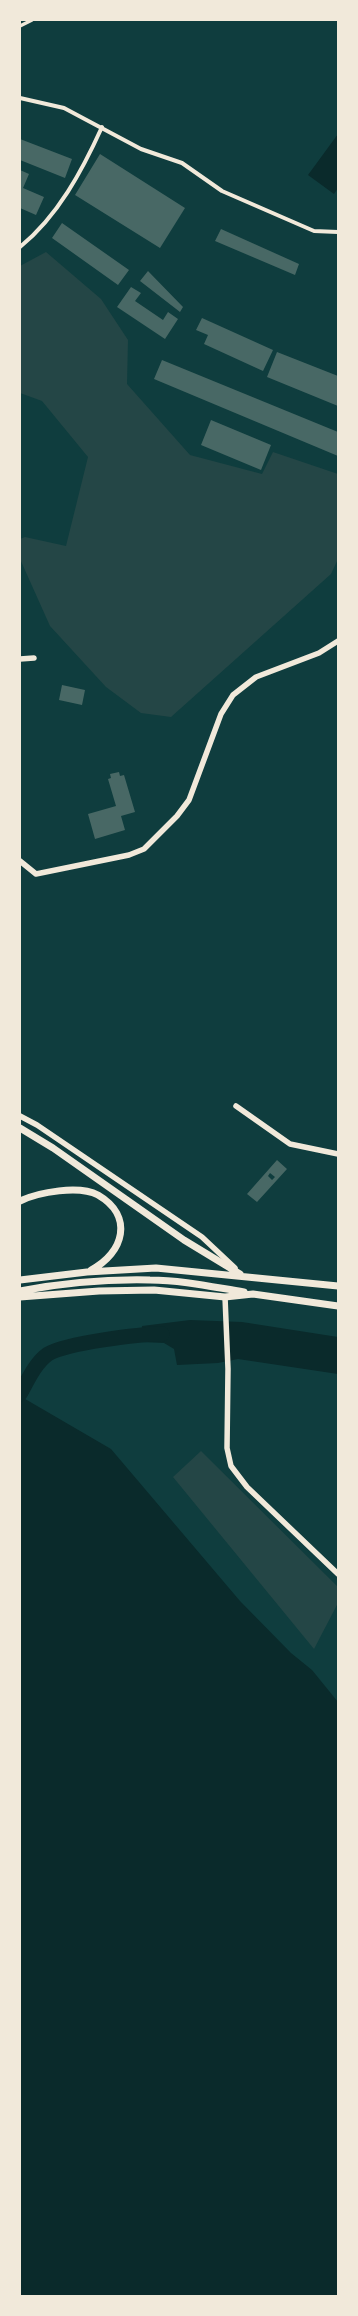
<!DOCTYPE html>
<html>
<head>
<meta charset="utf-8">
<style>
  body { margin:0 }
  #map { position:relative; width:358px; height:2316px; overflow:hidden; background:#0f3d3e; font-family:Lato,sans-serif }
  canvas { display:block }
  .frame { position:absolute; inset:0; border:21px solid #f1e9da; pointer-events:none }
</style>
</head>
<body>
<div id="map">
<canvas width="358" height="2316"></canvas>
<div class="frame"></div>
</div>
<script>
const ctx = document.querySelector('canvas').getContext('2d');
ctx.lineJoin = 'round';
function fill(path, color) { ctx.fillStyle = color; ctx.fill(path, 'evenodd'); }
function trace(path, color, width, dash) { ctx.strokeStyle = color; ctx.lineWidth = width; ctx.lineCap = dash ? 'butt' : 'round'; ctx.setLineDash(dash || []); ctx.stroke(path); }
const green = new Path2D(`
  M46 252 101 299 128 340 127 384 190 455 262 474 273 452 338 474V559L331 574 171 717 141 713 106 687 50 626 20 559V539L25 537 66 546 88 457 42 401 20 393V266Z
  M201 1451 338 1587V1603L314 1649 173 1477Z`);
const water = new Path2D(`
  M338 134V188L334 194 308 175Z
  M190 1320 242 1322 338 1337V1374L238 1359 218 1363 177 1365 174 1349 164 1343 141 1342 142 1326Z
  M20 1396 111 1449 240 1601 291 1653 312 1670 338 1702V2296H20Z`);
const river = new Path2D(`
  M20 1394C27 1382 35 1363 48 1354 67 1343 139 1334 162 1334`);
const building = new Path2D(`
  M20 139 72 159 65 178 20 160Z
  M100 154 185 208 160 248 75 195Z
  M20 170 29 174 23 188 44 197 36 215 20 208Z
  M62 223 129 270 118 285 52 238Z
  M221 229 299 264 295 275 215 241Z
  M148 271 183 307 180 312 140 281Z
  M131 287 141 293 135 301 163 320 168 312 178 319 165 339 117 307Z
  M202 318 273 350 263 371 204 344 208 335 196 330Z
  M277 352 338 376V406L267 377Z
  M162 360 338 432V456L154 379Z
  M211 420 271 445 261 470 201 445Z
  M62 685 85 690 82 705 59 700Z
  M119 772 120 776 124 775 135 812 121 816 125 830 95 839 88 814 116 806 108 779 111 778 110 774Z
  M277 1160 287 1169 257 1202 247 1194ZM270 1173 275 1177 272 1180 268 1176Z`);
const pedestrian = new Path2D(`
  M20 26 32 20`);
const minor = new Path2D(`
  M20 98 64 108 141 149 182 163 222 191 314 231 338 232
  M20 247C58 216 82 171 102 127`);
const tertiary = new Path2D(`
  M20 659 34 658
  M20 861 36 874 129 855 144 849 177 816 189 800 221 714 233 695 256 677 319 653 338 641
  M236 1106 290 1144 338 1154
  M20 1116 37 1125 202 1237 235 1268
  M225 1297 228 1369 227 1448 231 1466 247 1487 338 1574`);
const primary = new Path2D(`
  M20 1128 53 1148 184 1240 240 1274
  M20 1201C39 1192 79 1185 98 1195 134 1216 124 1253 91 1270
  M20 1280 87 1272 156 1268 338 1286
  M20 1291C63 1283 106 1279 150 1280 182 1280 213 1287 244 1292
  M20 1297 99 1291 154 1290 225 1297 253 1294 338 1306`);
fill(green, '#244646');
fill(water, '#0a2a2b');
trace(river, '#0a2a2b', 15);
fill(building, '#486865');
trace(pedestrian, '#f1e9da', 3.5);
trace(minor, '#f1e9da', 4);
trace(tertiary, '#f1e9da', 5.5);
trace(primary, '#f1e9da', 7);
</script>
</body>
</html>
